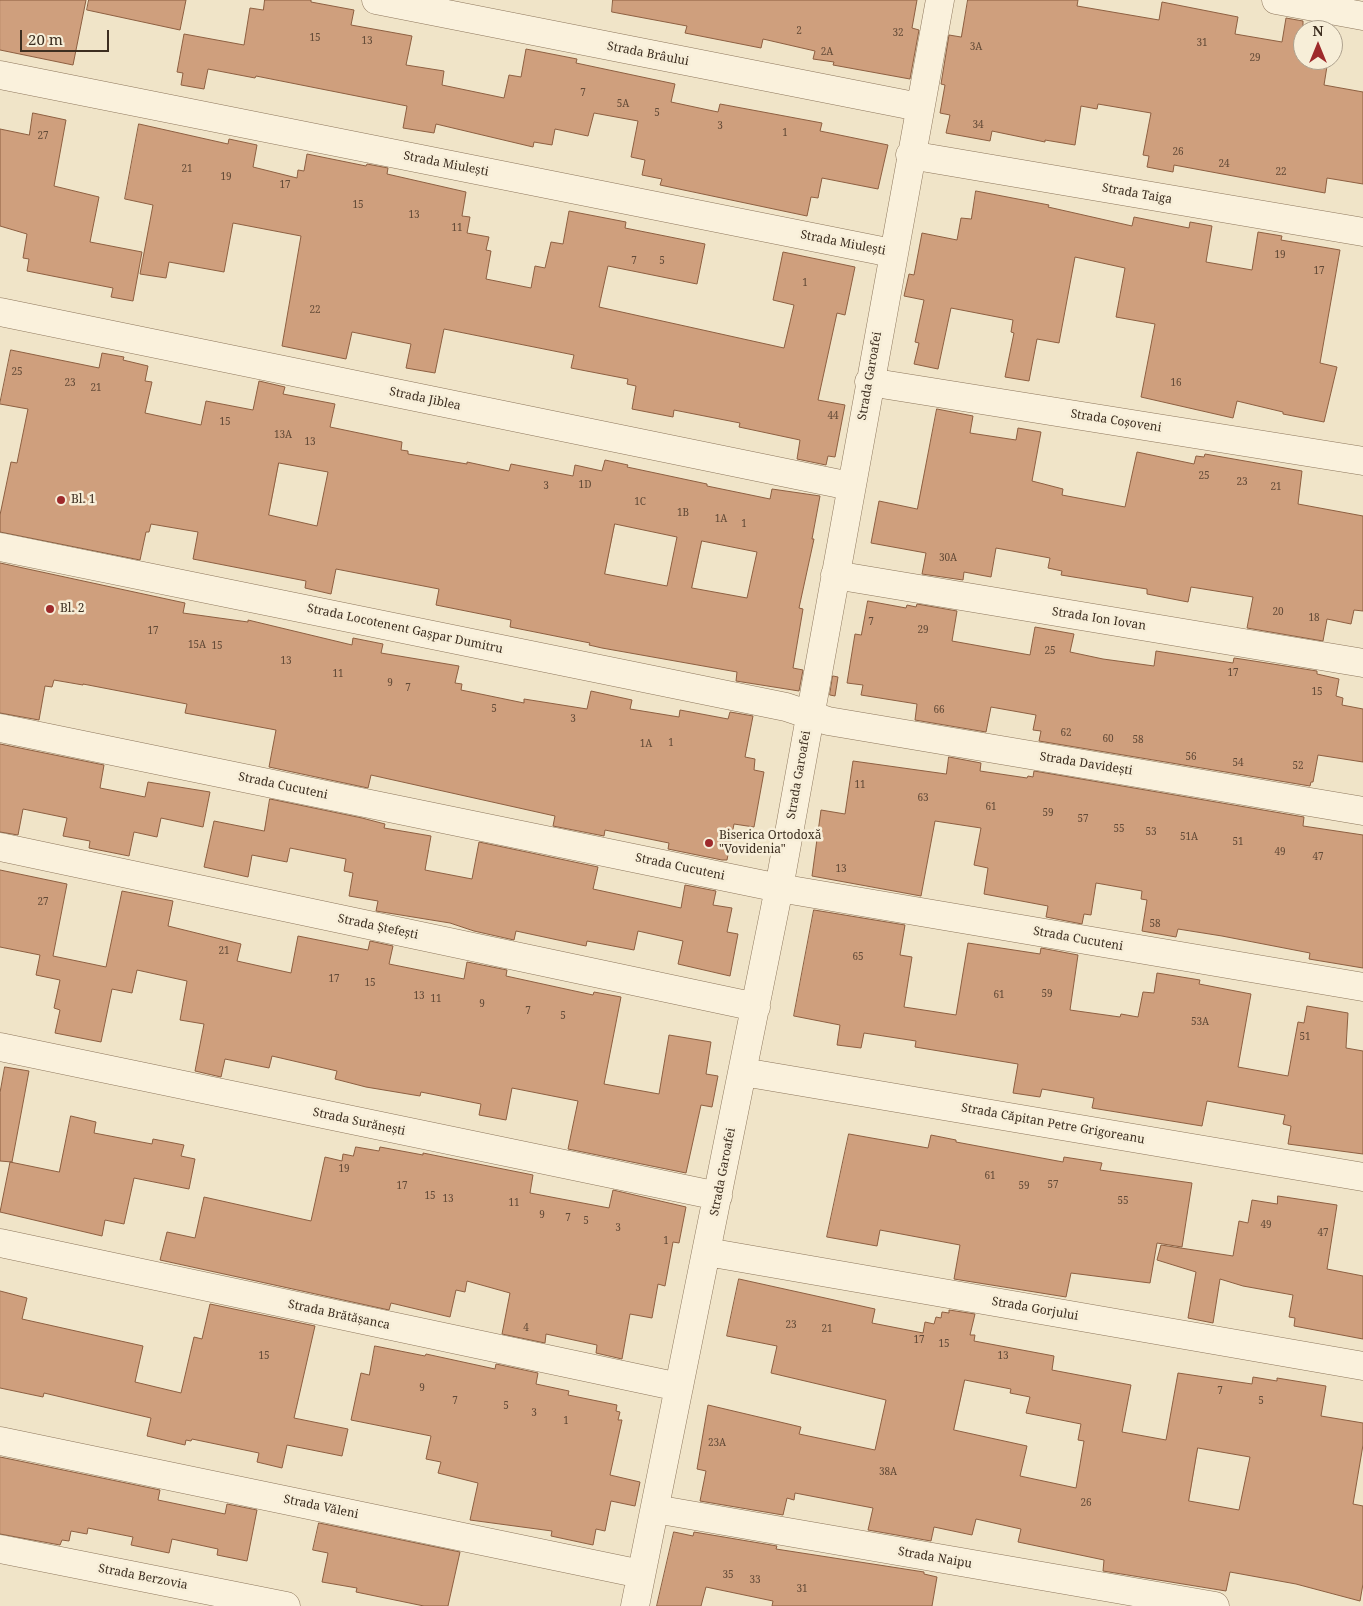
<!DOCTYPE html>
<html>
<head>
<meta charset="utf-8">
<style>
  body { margin:0 }
  #map { position:relative; width:1363px; height:1606px; overflow:hidden; background:#f0e4c8; font-family:"Noto Serif",serif }
  canvas { display:block }
  .north { position:absolute; left:1293px; top:20px; width:50px; height:50px; box-sizing:border-box; background:#f7eed8; border:1px solid #ada18e; border-radius:50%; rotate:0deg; font-size:14px; font-weight:700; line-height:20px; text-align:center; color:#3d2e20 }
  .north::after { content:''; display:block; margin:auto; width:18px; height:22px; background:#9e2a2b; clip-path:polygon(50% 0,100% 100%,50% 72%,0 100%) }
  .scale { position:absolute; left:20px; top:30px; width:89px; height:22px; box-sizing:border-box; border:2px solid #3d2e20; border-top:0; padding-left:6px; font-size:15px; line-height:18px; white-space:nowrap; color:#3d2e20; -webkit-text-stroke:4px #f7eed8; paint-order:stroke }
</style>
</head>
<body>
<div id="map">
<canvas width="1363" height="1606"></canvas>
<div class="north">N</div>
<div class="scale">20 m</div>
</div>
<script>
const ctx = document.querySelector('canvas').getContext('2d');
ctx.lineJoin = 'round';
function fill(path, color) { ctx.fillStyle = color; ctx.fill(path, 'evenodd'); }
function trace(path, color, width, dash) { ctx.strokeStyle = color; ctx.lineWidth = width; ctx.lineCap = dash ? 'butt' : 'round'; ctx.setLineDash(dash || []); ctx.stroke(path); }
function write(font, color, halo, rows, align = 'center') {
  ctx.font = font + ' "Noto Serif",serif'; ctx.lineWidth = 5; ctx.setLineDash([]); ctx.textBaseline = 'middle'; ctx.strokeStyle = halo; ctx.fillStyle = color; for (const [text, x, y, turn = 0] of rows) {
    ctx.save(); ctx.translate(x, y); ctx.rotate((+turn || 0) * Math.PI / 180); ctx.textAlign = isNaN(turn) ? turn : align; if (halo) ctx.strokeText(text, 0, 0); ctx.fillText(text, 0, 0); ctx.restore();
  }
}
const building = new Path2D(`
  M0 0H86L73 65 0 50Z
  M89 0H186L180 30 87 10Z
  M265 0H311V2L354 10 351 25 412 36 406 65 444 71 442 85 504 98 509 75 521 77 526 49 577 59 576 63 675 84 671 102 718 112 720 104 822 123 820 131 888 145 878 189 822 178 818 198 811 197 807 216 660 185 662 179 642 175 645 160 631 157 638 121 594 113 588 136 555 129 552 145 534 142 533 147 436 124 434 133 403 128 407 106 256 76 255 78 208 69 204 89 181 85 183 73 177 72 184 34 244 45 250 8 263 10Z
  M613 0H917L912 28 919 30 910 79 833 65 834 62 813 59 815 51 763 39 761 48 685 33 687 26 612 12Z
  M968 0H1078L1077 6 1159 20 1162 2 1238 17 1235 34 1282 42 1286 18 1303 21V60H1328L1324 85 1363 92V184L1327 178 1325 193 1174 165 1173 172 1147 167 1149 156 1143 155 1151 113 1098 104 1097 109 1081 106 1075 145 1045 140V142L992 131 990 141 946 133 950 115 940 113 945 85 941 84 949 35 961 37Z
  M33 113 66 120 54 186 99 197 90 242 142 252 133 301 111 297 113 288 27 271 29 259 23 258 27 234 0 226V129L29 135Z
  M139 124 228 144 229 139 257 145 253 167 297 178 298 170 304 171 307 154 366 166 367 164 388 168 387 174 466 192 462 216 470 217 467 233 489 237 486 250 491 251 486 279 531 288 535 266 545 268 551 242 563 244 569 211 626 222 625 228 705 244 697 284 608 266 599 307 784 348 794 305 773 300 783 252 855 267 845 315 837 313 818 400 845 405 835 457 828 456 826 465 797 459 800 440 739 427 740 423 674 410 673 417 632 409 636 386 627 384 628 379 571 368 574 355 444 329 435 373 406 368 411 344 352 332 346 359 282 346 301 236 233 223 224 272 169 262 166 278 140 274 153 205 125 199Z
  M976 191 1049 205 1048 207 1132 226 1134 217 1189 228 1190 222 1212 226 1206 262 1252 270 1258 232 1282 236 1281 240 1340 250 1320 363 1337 367 1324 422 1283 414V412L1237 401 1233 418 1141 397 1155 324 1116 317 1125 268 1075 257 1059 343 1037 339 1029 381 1005 377 1014 333 1011 332 1013 320 951 308 938 369 914 364 919 343 915 342 924 300 904 296 909 274 914 275 922 233 957 240 961 218 971 219Z
  M11 350 99 368 102 353 124 357 123 360 148 366 145 381 152 382 145 413 201 425 206 401 253 410 259 381 285 387 283 394 335 404 330 427 402 442 401 450 408 451V454L467 464V462L509 471 511 464 573 476 575 465 602 471 605 460 628 465 627 467 707 484V486L770 499 772 489 820 496 812 539H814L799 608 803 609 793 668 803 670 799 691 736 681 737 672 602 648 589 645 590 643 510 627 511 620 436 605 439 589 336 569 331 594 305 588 306 581 193 559 198 532 151 524 149 532H146L140 560 0 532V515L11 462 17 463 28 409 0 404ZM279 463 328 472 317 526 269 515ZM615 524 677 537 667 586 605 574ZM702 541 757 552 747 598 692 588Z
  M937 409 973 416 970 433 1016 440 1018 428 1041 432 1032 481 1063 489 1062 495 1125 507 1137 452 1194 464 1196 456 1204 457 1205 454 1302 471 1298 504 1363 516V611L1354 610 1351 624 1327 619 1323 641 1247 628 1253 597 1191 587 1188 602 1147 594V589L1061 575 1062 571 1048 568 1050 558 996 548 991 577 964 572 963 580 922 574 926 553 871 543 879 501 917 509Z
  M0 563 185 603 183 613 248 622V620L352 645 353 638 383 644 381 653 459 666 455 683 462 684 461 690 524 703V699L587 709 591 691 632 700 630 709 679 717 680 710 728 719 730 712 753 716 745 757 755 759 754 770 764 772 754 827 734 824 727 860H722L668 849 669 843 605 830 604 836 553 826 555 816 371 775 368 788 269 767 276 730 185 713 187 704 83 684V685L54 680 52 687 45 686 39 720 0 713Z
  M868 601 906 608 907 605 916 607 917 604 957 611 952 641 1030 655 1035 627 1074 634 1070 652 1103 659 1154 666 1156 651 1233 663 1234 658 1241 659 1317 671V674L1339 679 1336 696 1343 698 1342 705 1363 709V762L1318 755 1313 782H1311L1310 786 1039 741 1041 731 1033 730 1036 715 991 707 986 732 915 720 917 704 861 695 863 685 847 683 855 634 861 635Z
  M833 676 838 677 835 696 830 695Z
  M0 744 104 765 100 788 145 797 148 782 210 792 203 827 161 818 157 837 134 832 129 856 89 848 90 841 63 836 67 818 23 809 18 835 0 832Z
  M949 757 981 763 980 771 1027 778 1028 776 1033 777 1034 771 1304 817 1303 826 1363 835V968L1309 959 1310 953 1222 936 1178 929 1176 937 1142 931 1147 900 1141 899 1142 891 1096 883 1091 915 1084 914 1082 924 1046 917 1048 906 984 894 988 868 974 865 981 828 935 821 921 896 812 876 821 810 845 814 853 761 946 774Z
  M270 799 362 818 385 824 384 828 431 836 425 870 472 879 479 842 598 867 593 889 681 908 685 885 716 891 713 905 732 908 727 932 738 934 730 976 678 964 683 941 638 931 634 950 587 941 586 946 516 931 514 940 474 931 450 923 376 911 378 901 349 896 353 873 344 871 346 859 290 848 287 862 252 855 248 877 204 867 214 821 264 831Z
  M0 870 67 884 53 956 106 967 122 891 173 901 168 926 241 944 237 961 291 973 298 936 368 950 370 941 393 946 389 964 464 979 467 962 507 970 506 976 593 995 594 992 621 997 604 1084 659 1094 669 1035 711 1042 706 1074 718 1076 712 1107 701 1105 686 1173 568 1149 578 1101 512 1088 506 1120 479 1115 481 1104 421 1092 420 1096 366 1087 335 1079 337 1071 272 1056 269 1068 225 1059 221 1077 195 1071 204 1024 180 1020 187 981 137 970 132 993 112 989 101 1042 55 1033 60 1010 54 1008 60 980 36 975 40 955 0 947Z
  M814 910 905 925 900 955 912 957 904 1007 956 1015 968 943 1040 954 1041 948 1078 955 1070 1010 1120 1017 1121 1014 1138 1017 1143 992 1154 993 1157 973 1200 980 1199 984 1251 994 1238 1067 1288 1076 1298 1022 1304 1023 1307 1006 1348 1013 1346 1048 1363 1051V1154L1288 1144 1291 1126 1283 1124 1285 1115 1207 1101 1202 1126 1092 1108 1094 1098 1042 1089 1040 1097 1013 1093 1018 1064 915 1047 916 1041 864 1033 861 1048 837 1045 840 1025 794 1016Z
  M5 1067 29 1071 12 1162 0 1161V1093Z
  M71 1116 96 1122 94 1133 152 1144 153 1139 184 1145 181 1156 195 1159 189 1189 134 1178 124 1224 105 1220 102 1236 0 1212 10 1162 59 1172Z
  M849 1134 928 1148 931 1135 956 1140V1142L1063 1162 1064 1157 1102 1163 1100 1170 1192 1183 1182 1247 1157 1243 1150 1283 1071 1273 1066 1297 954 1279 960 1245 880 1230 877 1246 827 1237Z
  M356 1147 379 1151 380 1147 423 1155V1153L533 1175 530 1193 609 1208 613 1190 686 1207 679 1243 673 1242 665 1286 658 1284 652 1318 630 1314 622 1359 596 1353 597 1345 546 1334 545 1343 502 1334 510 1293 467 1281 465 1292 456 1290 450 1317 391 1303 389 1310 160 1260 167 1232 195 1238 204 1197 311 1221 325 1157 342 1161 343 1154 353 1156Z
  M1278 1196 1337 1205 1327 1269 1363 1276V1339L1294 1326 1295 1318 1289 1317 1293 1295 1243 1286 1220 1279 1213 1323 1188 1318 1196 1272 1157 1260 1161 1245 1233 1256 1239 1221 1248 1223 1252 1200 1277 1204Z
  M739 1279 875 1309 872 1323 923 1333 925 1322 934 1324 936 1317 941 1318 942 1312 949 1313V1310L975 1314 970 1335H975L974 1341 1054 1356 1052 1370 1131 1385 1122 1432 1166 1440 1178 1373 1252 1384 1253 1377 1277 1381V1378L1326 1386 1321 1416 1363 1423V1445L1353 1504 1363 1506V1584L1360 1601 1296 1584 1230 1572 1226 1591 1103 1571 1104 1560 1018 1542 1021 1529 976 1519 972 1535 934 1527 931 1541 868 1530 873 1508 795 1493 794 1500 787 1498 783 1515 700 1501 706 1471 697 1469 708 1405 801 1427 799 1434 875 1450 886 1400 771 1373 777 1346 727 1336ZM965 1380 1011 1389 1010 1393 1030 1397 1026 1413 1081 1424 1078 1440 1084 1441 1076 1488 1020 1476 1027 1446 954 1430ZM1198 1448 1250 1457 1239 1510 1189 1501Z
  M0 1291 27 1298 22 1319 143 1346 135 1382 181 1393 194 1337 202 1339 210 1304 315 1326 294 1418 348 1429 342 1456 287 1445 282 1468 257 1462 259 1453 192 1439 191 1441 186 1440 185 1445 147 1436 151 1418 44 1393 43 1397 0 1388Z
  M375 1346 425 1356 426 1354 495 1369 496 1364 538 1373 536 1384 569 1391 568 1395 617 1405 616 1411 620 1412 618 1420H622L610 1475 640 1482 635 1506 611 1501 605 1531 596 1529 593 1545 551 1536 552 1531 470 1520 478 1483 438 1473 441 1462 426 1459 431 1436 351 1420 361 1373 369 1375Z
  M0 1457 160 1490 158 1500 225 1514 227 1504 257 1510 247 1561 217 1555 218 1549 172 1539 169 1553 131 1545 133 1537 88 1528 87 1534 71 1531 69 1541 62 1540 60 1545 0 1534Z
  M319 1523 460 1552 448 1606H424L356 1592 357 1588 322 1582 328 1553 313 1550Z
  M674 1532 693 1536 694 1532 777 1546 776 1549 924 1572V1574L937 1577 932 1606H772L773 1601 706 1587 701 1606H657Z`);
const minor = new Path2D(`
  M376 0 919 107
  M1276 0 1363 16
  M0 75 892 253
  M910 155 1363 232
  M0 312 850 486
  M869 382 1363 461
  M0 547 786 707 828 721 1363 811
  M835 575 1363 663
  M0 728 779 888 1363 987
  M0 847 756 1007
  M0 1047 718 1196
  M743 1072 1363 1177
  M0 1243 679 1387
  M707 1252 1363 1366
  M0 1441 641 1574
  M655 1509 1215 1606
  M0 1549 286 1606
  M635 1606 779 888 940 0`);
const markers = [
  [61,500,5,"#9e2a2b"],
  [50,609,5,"#9e2a2b"],
  [709,843,5,"#9e2a2b"]
];
const numberNames = [
  ["2",799,31],
  ["32",898,33],
  ["15",315,38],
  ["13",367,41],
  ["31",1202,43],
  ["3A",976,47],
  ["2A",827,52],
  ["29",1255,58],
  ["7",583,93],
  ["5A",623,104],
  ["5",657,113],
  ["34",978,125],
  ["3",720,126],
  ["1",785,133],
  ["27",43,136],
  ["26",1178,152],
  ["24",1224,164],
  ["21",187,169],
  ["22",1281,172],
  ["19",226,177],
  ["17",285,185],
  ["15",358,205],
  ["13",414,215],
  ["11",457,228],
  ["19",1280,255],
  ["7",634,261],
  ["5",662,261],
  ["17",1319,271],
  ["1",805,283],
  ["22",315,310],
  ["25",17,372],
  ["23",70,383],
  ["16",1176,383],
  ["21",96,388],
  ["44",833,416],
  ["15",225,422],
  ["13A",283,435],
  ["13",310,442],
  ["25",1204,476],
  ["23",1242,482],
  ["1D",585,485],
  ["3",546,486],
  ["21",1276,487],
  ["1C",640,502],
  ["1B",683,513],
  ["1A",721,519],
  ["1",744,524],
  ["30A",948,558],
  ["20",1278,612],
  ["18",1314,618],
  ["7",871,622],
  ["29",923,630],
  ["17",153,631],
  ["15A",197,645],
  ["15",217,646],
  ["25",1050,651],
  ["13",286,661],
  ["17",1233,673],
  ["11",338,674],
  ["9",390,683],
  ["7",408,688],
  ["15",1317,692],
  ["5",494,709],
  ["66",939,710],
  ["3",573,719],
  ["62",1066,733],
  ["60",1108,739],
  ["58",1138,740],
  ["1",671,743],
  ["1A",646,744],
  ["56",1191,757],
  ["54",1238,763],
  ["52",1298,766],
  ["11",860,785],
  ["63",923,798],
  ["61",991,807],
  ["59",1048,813],
  ["57",1083,819],
  ["55",1119,829],
  ["53",1151,832],
  ["51A",1189,837],
  ["51",1238,842],
  ["49",1280,852],
  ["47",1318,857],
  ["13",841,869],
  ["27",43,902],
  ["58",1155,924],
  ["21",224,951],
  ["65",858,957],
  ["17",334,979],
  ["15",370,983],
  ["59",1047,994],
  ["61",999,995],
  ["13",419,996],
  ["11",436,999],
  ["9",482,1004],
  ["7",528,1011],
  ["5",563,1016],
  ["53A",1200,1022],
  ["51",1305,1037],
  ["19",344,1169],
  ["61",990,1176],
  ["57",1053,1185],
  ["17",402,1186],
  ["59",1024,1186],
  ["15",430,1196],
  ["13",448,1199],
  ["55",1123,1201],
  ["11",514,1203],
  ["9",542,1215],
  ["7",568,1218],
  ["5",586,1221],
  ["49",1266,1225],
  ["3",618,1228],
  ["47",1323,1233],
  ["1",666,1241],
  ["23",791,1325],
  ["4",526,1328],
  ["21",827,1329],
  ["17",919,1340],
  ["15",944,1344],
  ["15",264,1356],
  ["13",1003,1356],
  ["9",422,1388],
  ["7",1220,1391],
  ["7",455,1401],
  ["5",1261,1401],
  ["5",506,1406],
  ["3",534,1413],
  ["1",566,1421],
  ["23A",717,1443],
  ["38A",888,1472],
  ["26",1086,1503],
  ["35",728,1575],
  ["33",755,1580],
  ["31",802,1589]
];
const streetNames = [
  ["Strada Brâului",648,54,11],
  ["Strada Miulești",446,164,11],
  ["Strada Taiga",1137,194,10],
  ["Strada Miulești",843,243,11],
  ["Strada Garoafei",870,376,-80],
  ["Strada Jiblea",425,399,12],
  ["Strada Coșoveni",1116,421,9],
  ["Strada Ion Iovan",1099,619,9],
  ["Strada Locotenent Gașpar Dumitru",405,629,12],
  ["Strada Davidești",1086,764,9],
  ["Strada Garoafei",799,775,-80],
  ["Strada Cucuteni",283,786,12],
  ["Strada Cucuteni",680,867,12],
  ["Strada Ștefești",378,927,12],
  ["Strada Cucuteni",1078,939,10],
  ["Strada Surănești",359,1122,12],
  ["Strada Căpitan Petre Grigoreanu",1053,1124,10],
  ["Strada Garoafei",723,1172,-79],
  ["Strada Gorjului",1035,1309,10],
  ["Strada Brătășanca",339,1315,12],
  ["Strada Văleni",321,1507,12],
  ["Strada Naipu",935,1558,10],
  ["Strada Berzovia",143,1577,11]
];
const poiNames = [
  ["Bl. 1",71,500],
  ["Bl. 2",60,609],
  ["Biserica Ortodoxă",719,836],
  ["\"Vovidenia\"",719,850]
];
fill(building, '#cf9f7d');
trace(building, '#8d5f41', 1);
trace(minor, '#8d765c', 29);
trace(minor, '#faf1dc', 28);
for (const [x, y, r, color] of markers) { const dot = new Path2D(); dot.arc(x, y, r, 0, 2 * Math.PI); ctx.fillStyle = color; ctx.fill(dot); trace(dot, '#f7eed8', 2); }
write('10px', '#624a37', null, numberNames);
write('12px', '#3d2e20', '#f7eed8', streetNames);
write('12px', '#3d2e20', '#f7eed8', poiNames, 'left');
</script>
</body>
</html>
